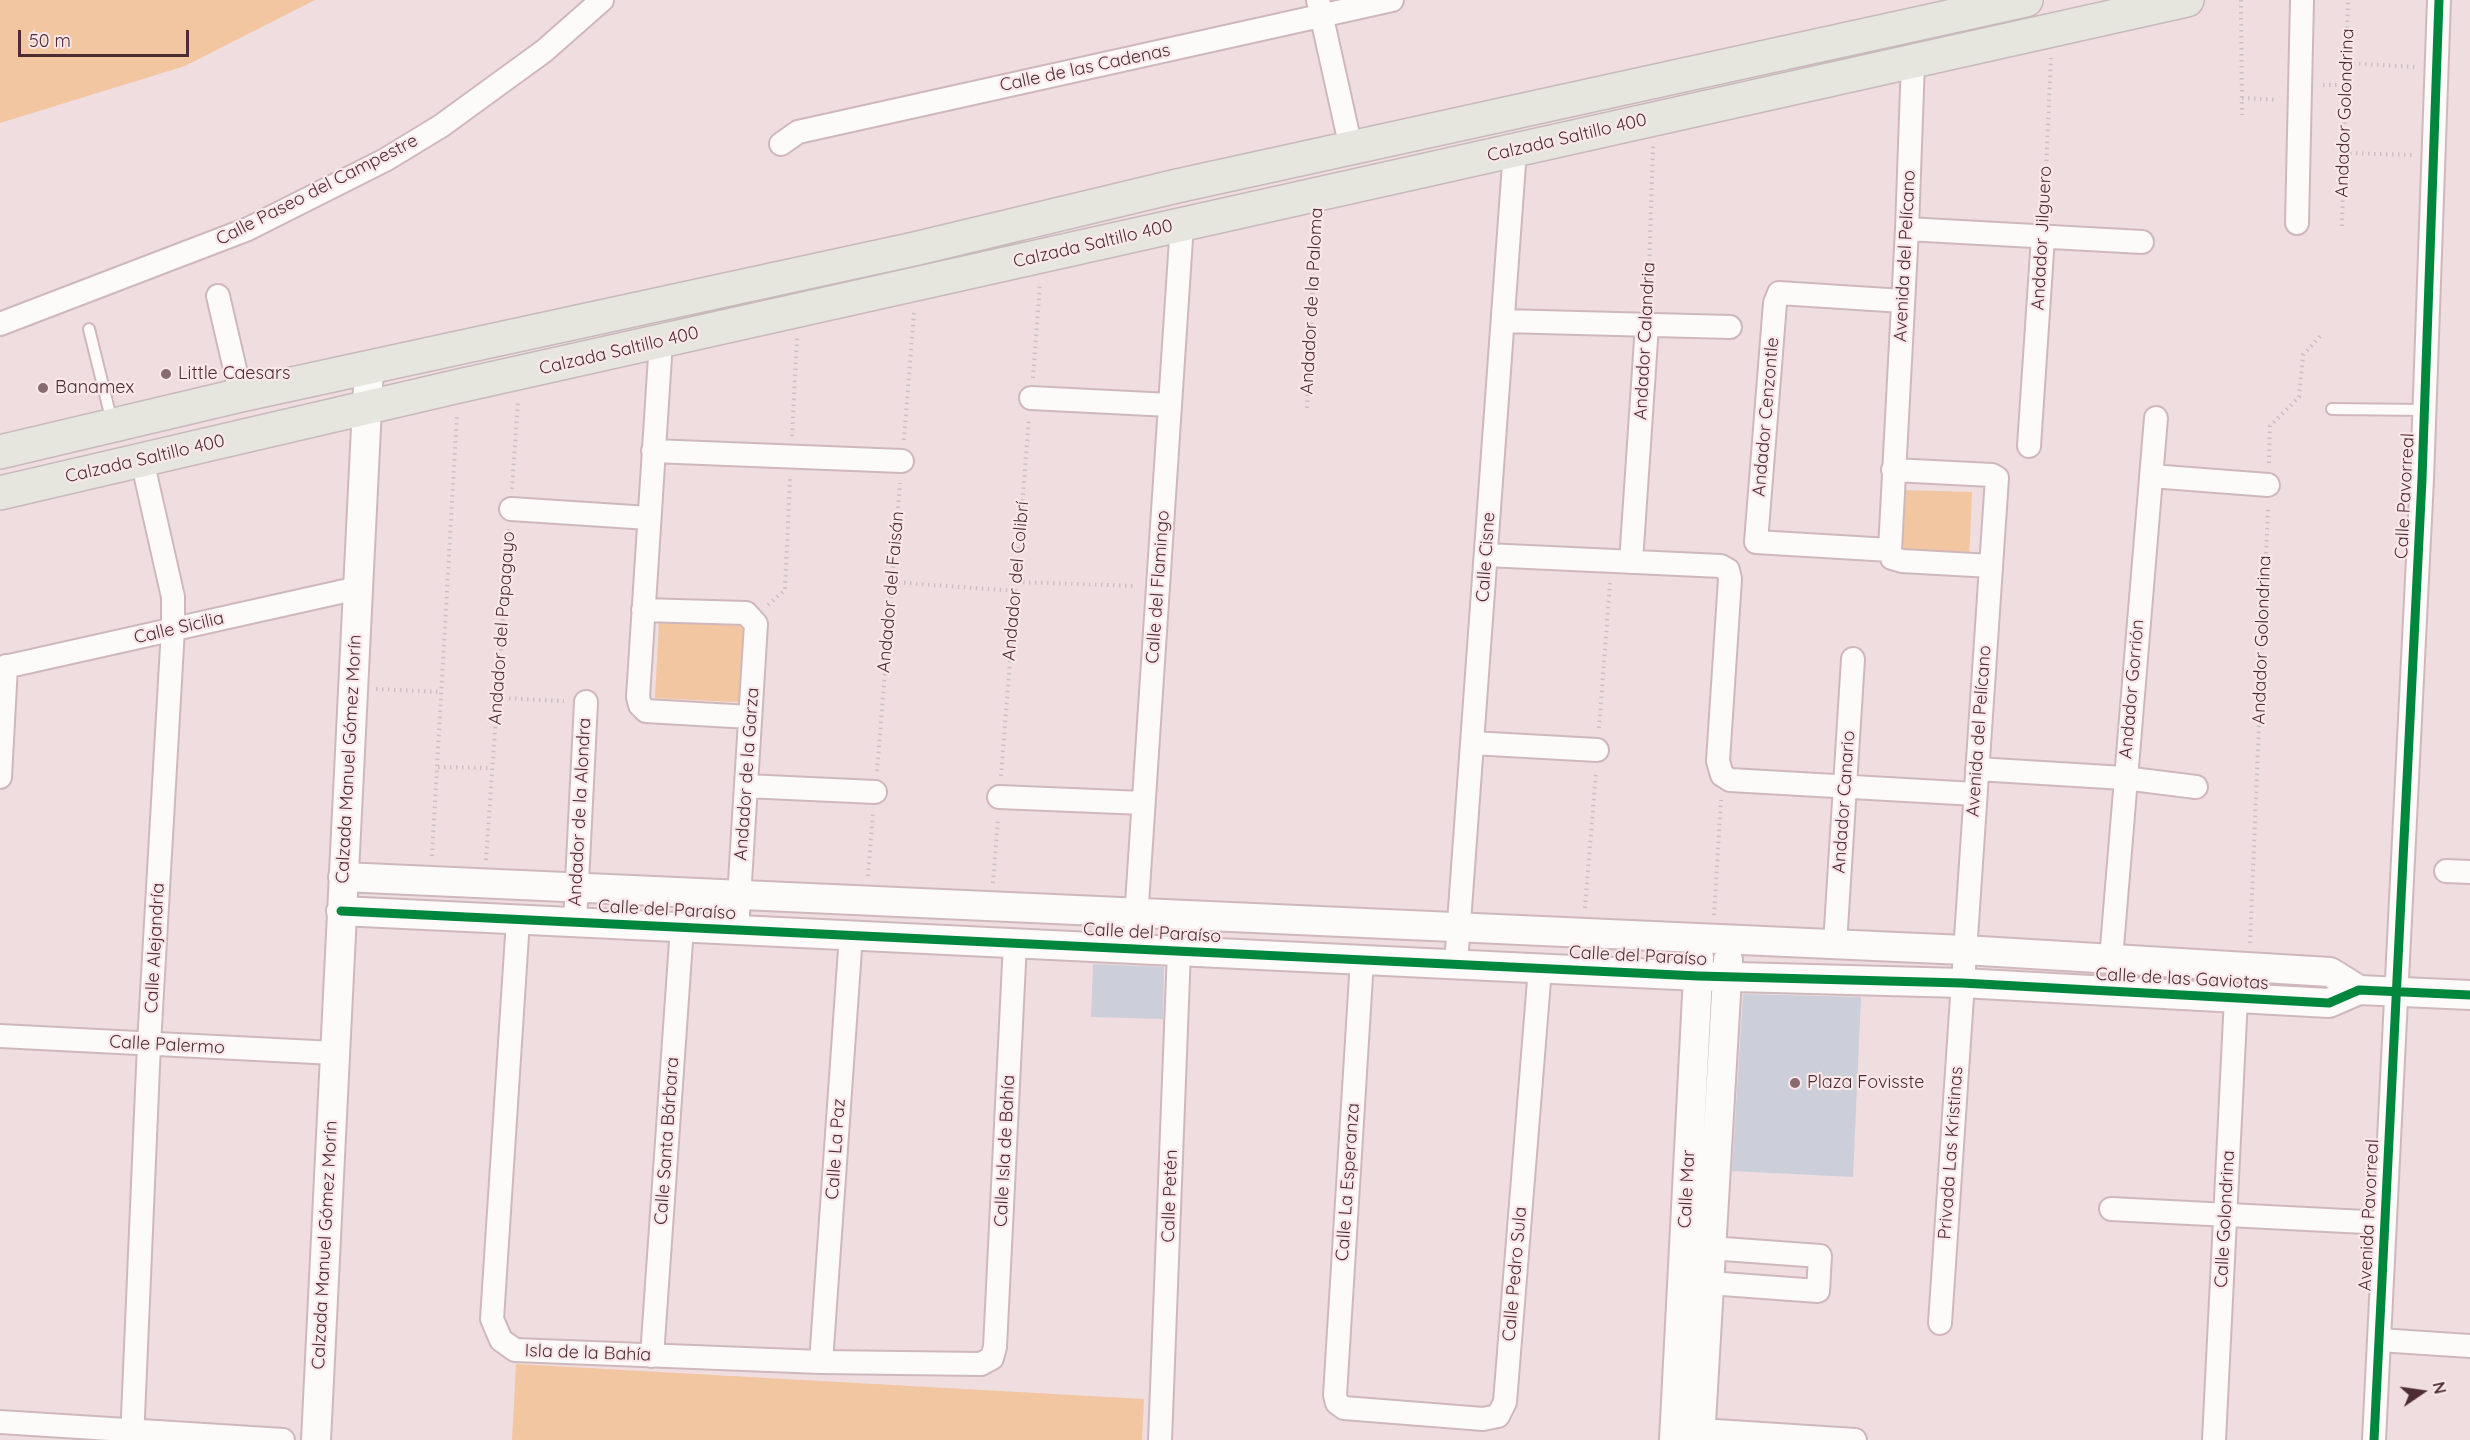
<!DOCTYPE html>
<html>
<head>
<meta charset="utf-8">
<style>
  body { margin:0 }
  #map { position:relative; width:2470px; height:1440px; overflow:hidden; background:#f0dde0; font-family:Quicksand,sans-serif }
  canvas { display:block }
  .north { position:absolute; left:2392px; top:1362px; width:60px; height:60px; -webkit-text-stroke:4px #f9e7ea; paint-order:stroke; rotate:77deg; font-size:16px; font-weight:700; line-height:24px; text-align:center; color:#4e2d32 }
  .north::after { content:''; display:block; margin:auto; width:21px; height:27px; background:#4e2d32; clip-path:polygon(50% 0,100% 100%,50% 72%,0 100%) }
  .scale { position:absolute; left:18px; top:30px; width:171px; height:27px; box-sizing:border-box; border:3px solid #4e2d32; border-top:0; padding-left:8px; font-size:18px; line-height:21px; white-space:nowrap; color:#4e2d32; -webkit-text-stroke:4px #f9e7ea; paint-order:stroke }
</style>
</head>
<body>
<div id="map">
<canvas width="2470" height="1440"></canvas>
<div class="north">N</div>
<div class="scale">50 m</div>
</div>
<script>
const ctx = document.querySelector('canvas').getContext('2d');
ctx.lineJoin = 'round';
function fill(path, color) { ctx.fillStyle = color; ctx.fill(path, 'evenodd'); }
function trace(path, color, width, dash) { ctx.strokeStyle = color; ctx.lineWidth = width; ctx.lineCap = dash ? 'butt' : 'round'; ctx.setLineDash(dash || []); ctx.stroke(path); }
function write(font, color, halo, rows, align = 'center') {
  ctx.font = font + ' Quicksand,sans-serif'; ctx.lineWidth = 4.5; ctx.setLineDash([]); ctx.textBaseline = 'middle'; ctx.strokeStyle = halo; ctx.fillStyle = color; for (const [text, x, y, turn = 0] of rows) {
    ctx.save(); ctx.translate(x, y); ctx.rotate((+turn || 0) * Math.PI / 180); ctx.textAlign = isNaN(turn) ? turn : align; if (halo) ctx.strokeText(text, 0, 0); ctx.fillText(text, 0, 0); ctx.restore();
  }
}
const green = new Path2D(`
  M0 0H315L185 66 0 123Z
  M1900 490 1972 492 1969 562 1898 559Z
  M659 621 757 626 753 703 655 698Z
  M516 1364 1144 1399 1142 1440H512Z`);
const building = new Path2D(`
  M1093 964 1164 967 1163 1019 1091 1017Z
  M1743 994 1861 997 1853 1177 1732 1171Z`);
const path = new Path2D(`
  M2241 0 2242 115
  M2347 63 2415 67
  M2323 85H2346
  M2242 98 2278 100
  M2344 153 2412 155
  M2044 215 2051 58
  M2342 226 2348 0
  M1648 304 1653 146
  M1033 378 1040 284
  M1307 408 1316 222
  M792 436 797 338
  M904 440 914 313
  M2269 463 2270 426 2299 397 2303 355 2323 333
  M512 489 518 400
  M892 582 1016 591
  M1017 582 1136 586
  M768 605 785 590 790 479
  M376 689 441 692
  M497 698 564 701
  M1599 728 1610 583
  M438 767 492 768
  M877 771 900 483
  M1001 776 1029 418
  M432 856 457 414
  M486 860 509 529
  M868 876 873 812
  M993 883 998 819
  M1585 908 1596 772
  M1714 915 1721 800
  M2250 943 2268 507`);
const service = new Path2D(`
  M89 329 112 422
  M2332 409 2425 410`);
const minor = new Path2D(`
  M1318 0 1351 148
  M1913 61 1907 229 1890 550 1892 558 1902 561 1991 566
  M781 144 798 132 1392 0
  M2297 223 2302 0
  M1907 229 2142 242
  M218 296 241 395
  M1503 321 1730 327
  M0 324 248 229 385 160 441 126 544 51 602 0
  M661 341 638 697 640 705 646 711 750 717
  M1031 398 1170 405
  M2029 446 2043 237
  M653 451 902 461
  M1893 470 1992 475 1997 478 1940 1323
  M2151 476 2268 485
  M511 509 649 518
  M1890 550 1756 542 1775 303 1779 293 1903 301
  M1486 555 1721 566 1728 570 1730 579 1718 761 1722 775 1730 780 1975 794
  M1631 562 1647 325
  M643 610 746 613 756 624 737 930
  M0 668 358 588
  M1472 743 1597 750
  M1977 769 2124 778 2196 787
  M0 777 6 666
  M746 786 875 792
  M999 797 1143 803
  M2446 871 2470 872
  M518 920 492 1319 501 1340 515 1350 821 1362 981 1364 992 1358 995 1347 1015 943
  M575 922 586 702
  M1835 944 1853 659
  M1134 949 1182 224
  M2111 959 2156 418
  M1362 960 1335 1395 1337 1403 1344 1408 1483 1419 1498 1416 1505 1402 1540 968
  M1456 964 1515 150
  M0 1036 334 1053
  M2111 1209 2385 1223
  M1709 1283 1818 1291 1820 1256 1710 1248
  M2379 1340 2470 1346
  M652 1356 682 927
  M821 1362 851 935
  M0 1422 283 1440
  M1685 1429 1855 1440
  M132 1440 149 1044 173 629V597L142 460
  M1160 1440 1179 951
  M2214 1440 2236 998
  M2374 1440 2422 479 2439 0`);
const tertiary = new Path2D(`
  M343 877 1964 950 2330 972 2359 990
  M341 911 1698 976 1962 983 2329 1003 2359 990 2470 995
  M316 1440 369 367
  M1674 1440 1699 957
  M1700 1440 1728 960`);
const primary = new Path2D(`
  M0 452 241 395 914 249 1177 186 2026 0
  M0 493 459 386 2187 0`);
const cycleway = new Path2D(`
  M341 911 1698 976 1962 983 2329 1003 2359 990 2470 995
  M2374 1440 2422 479 2439 0`);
const markers = [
  [166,374,6,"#876b6f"],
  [43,388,6,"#876b6f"],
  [1795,1083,6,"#876b6f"]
];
const streetNames = [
  ["Calle de las Cadenas",1085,68,-12],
  ["Andador Golondrina",2345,113,-88],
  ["Calzada Saltillo 400",1567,138,-13],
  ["Calle Paseo del Campestre",317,190,-27],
  ["Andador Jilguero",2042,238,-87],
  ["Calzada Saltillo 400",1093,244,-13],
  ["Avenida del Pelícano",1905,256,-87],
  ["Andador de la Paloma",1312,301,-87],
  ["Andador Calandria",1645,341,-87],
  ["Calzada Saltillo 400",619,351,-13],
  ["Andador Cenzontle",1766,417,-85],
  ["Calzada Saltillo 400",145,459,-13],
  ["Calle Pavorreal",2405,496,-87],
  ["Calle Cisne",1486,557,-86],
  ["Andador del Colibrí",1016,581,-85],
  ["Calle del Flamingo",1158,587,-86],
  ["Andador del Faisán",891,592,-85],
  ["Calle Sicilia",179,628,-13],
  ["Andador del Papagayo",502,628,-86],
  ["Andador Golondrina",2262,640,-88],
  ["Andador Gorrión",2132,689,-85],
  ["Avenida del Pelícano",1979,731,-86],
  ["Calzada Manuel Gómez Morín",349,759,-87],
  ["Andador de la Garza",747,774,-86],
  ["Andador Canario",1844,802,-86],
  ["Andador de la Alondra",580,812,-87],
  ["Calle del Paraíso",667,910,3],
  ["Calle del Paraíso",1152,933,3],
  ["Calle Alejandría",155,948,-87],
  ["Calle del Paraíso",1638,956,3],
  ["Calle de las Gaviotas",2182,979,3],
  ["Calle Palermo",167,1045,3],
  ["Calle Santa Bárbara",667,1141,-86],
  ["Calle La Paz",836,1149,-86],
  ["Calle Isla de Bahía",1005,1151,-87],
  ["Privada Las Kristinas",1951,1153,-86],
  ["Calle La Esperanza",1348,1182,-86],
  ["Calle Mar",1687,1189,-87],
  ["Calle Petén",1170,1196,-88],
  ["Avenida Pavorreal",2369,1215,-87],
  ["Calle Golondrina",2225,1219,-87],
  ["Calzada Manuel Gómez Morín",325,1245,-87],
  ["Calle Pedro Sula",1515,1274,-85],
  ["Isla de la Bahía",588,1353,2]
];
const poiNames = [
  ["Little Caesars",178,374],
  ["Banamex",55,388],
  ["Plaza Fovisste",1807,1083]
];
fill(green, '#f1c6a1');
fill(building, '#ccceda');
trace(service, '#cfb8bb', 14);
trace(minor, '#cfb8bb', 26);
trace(tertiary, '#cfb8bb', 32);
trace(primary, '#c8b9bc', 36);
trace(path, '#cbc0c2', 4, [1.5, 4.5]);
trace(service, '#fdfafa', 10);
trace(minor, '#fdfafa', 22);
trace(tertiary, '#fdfafa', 28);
trace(primary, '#e6e6df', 33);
trace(cycleway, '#00873e', 9);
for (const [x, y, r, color] of markers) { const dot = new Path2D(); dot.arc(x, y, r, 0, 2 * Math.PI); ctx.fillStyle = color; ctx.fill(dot); trace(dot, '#f9e7ea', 2); }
write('18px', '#4e2d32', '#f9e7ea', streetNames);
write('18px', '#4e2d32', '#f9e7ea', poiNames, 'left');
</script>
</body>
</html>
